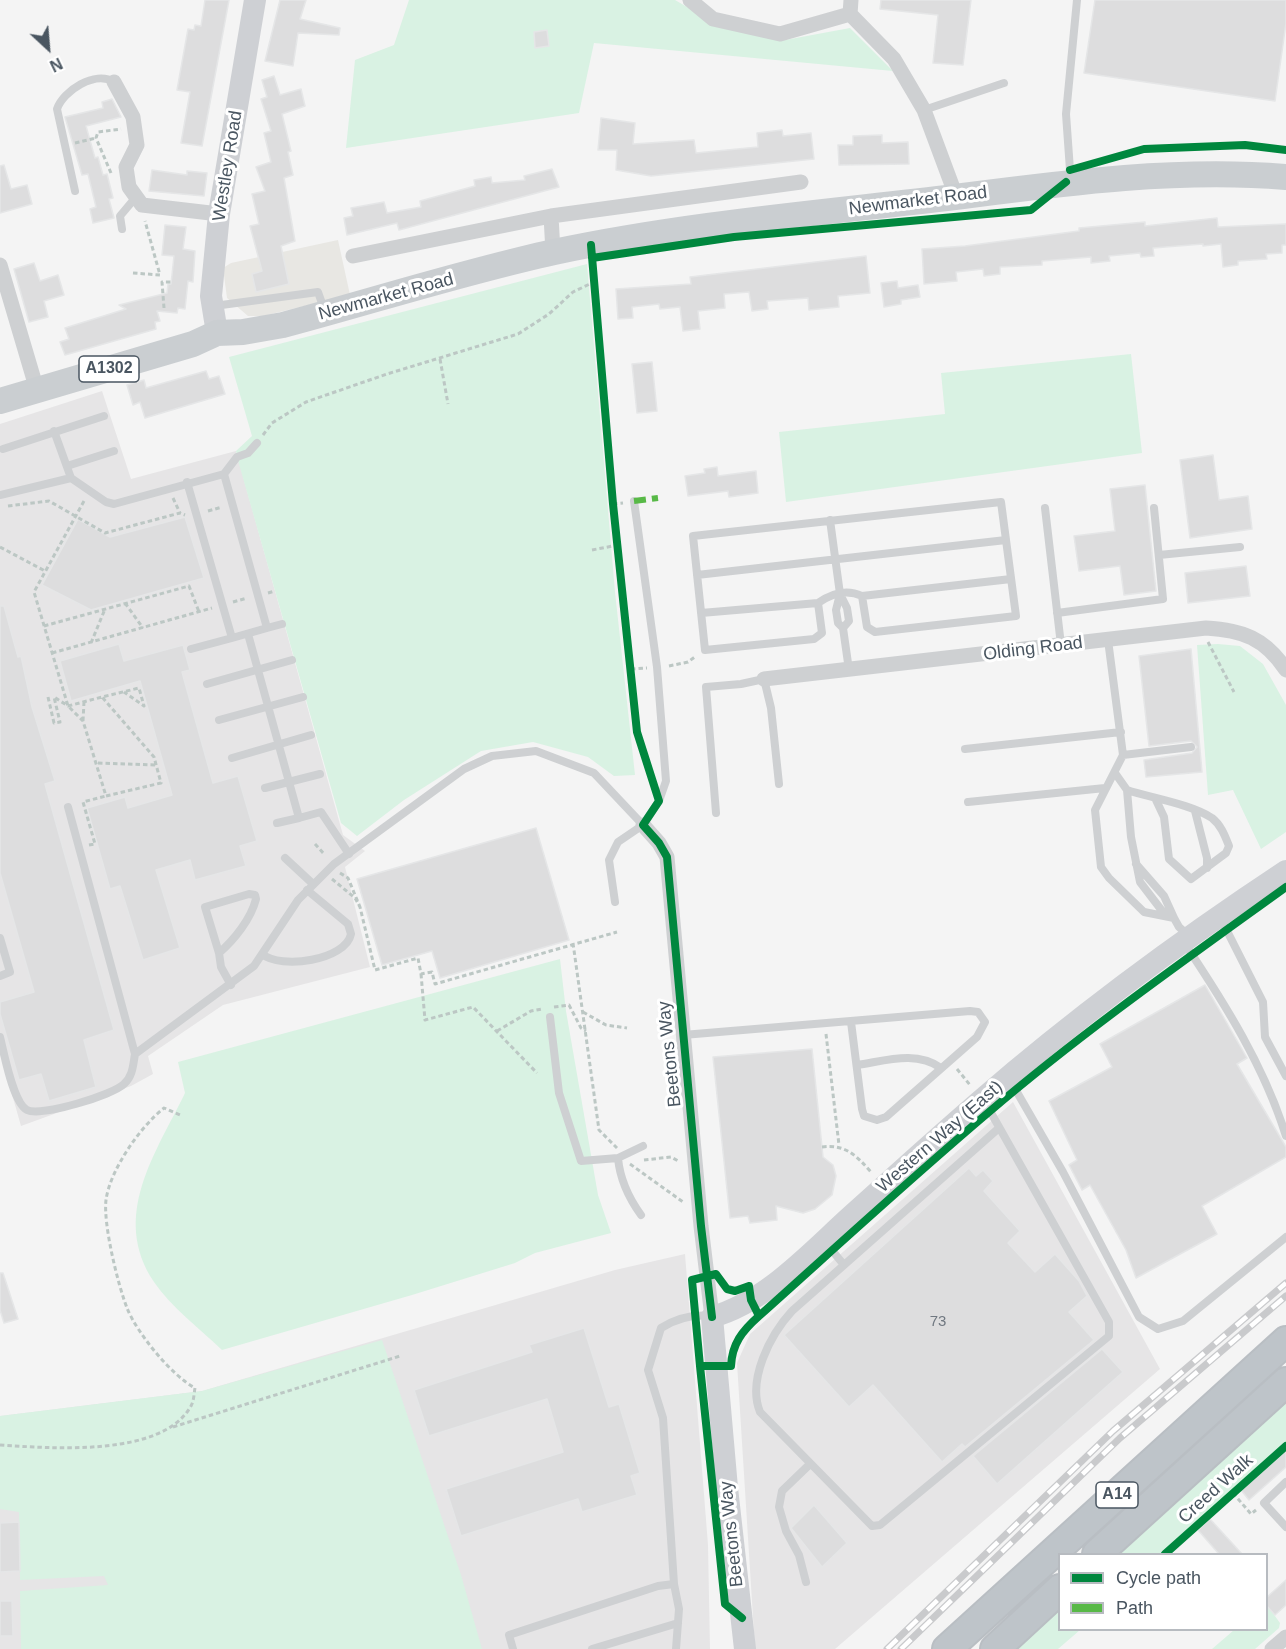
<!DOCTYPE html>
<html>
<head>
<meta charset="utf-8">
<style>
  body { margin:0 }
  #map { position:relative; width:1286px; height:1649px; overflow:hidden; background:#f4f4f4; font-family:Helvetica,sans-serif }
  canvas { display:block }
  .legend { position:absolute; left:1058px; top:1553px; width:210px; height:78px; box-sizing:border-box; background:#fff; border:2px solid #b7bbc0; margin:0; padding:8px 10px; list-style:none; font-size:18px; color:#4a5661 }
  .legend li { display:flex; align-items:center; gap:12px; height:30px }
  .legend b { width:30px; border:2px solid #b7bbc0 }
  .north { position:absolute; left:18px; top:18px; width:60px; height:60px; -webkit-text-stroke:4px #fff; paint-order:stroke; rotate:154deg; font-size:16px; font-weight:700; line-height:24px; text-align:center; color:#4a5661 }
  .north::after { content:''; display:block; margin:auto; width:21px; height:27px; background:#4a5661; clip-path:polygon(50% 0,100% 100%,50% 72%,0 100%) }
</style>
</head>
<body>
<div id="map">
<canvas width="1286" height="1649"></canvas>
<ul class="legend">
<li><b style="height:8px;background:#00873e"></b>Cycle path</li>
<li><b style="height:8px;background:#58b947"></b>Path</li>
</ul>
<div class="north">N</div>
</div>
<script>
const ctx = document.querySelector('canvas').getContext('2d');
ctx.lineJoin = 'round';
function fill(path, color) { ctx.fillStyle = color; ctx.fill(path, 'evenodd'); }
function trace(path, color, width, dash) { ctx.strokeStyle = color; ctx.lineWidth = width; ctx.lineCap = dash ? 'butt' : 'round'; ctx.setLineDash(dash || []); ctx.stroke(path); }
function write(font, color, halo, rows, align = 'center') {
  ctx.font = font + ' Helvetica,sans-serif'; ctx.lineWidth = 6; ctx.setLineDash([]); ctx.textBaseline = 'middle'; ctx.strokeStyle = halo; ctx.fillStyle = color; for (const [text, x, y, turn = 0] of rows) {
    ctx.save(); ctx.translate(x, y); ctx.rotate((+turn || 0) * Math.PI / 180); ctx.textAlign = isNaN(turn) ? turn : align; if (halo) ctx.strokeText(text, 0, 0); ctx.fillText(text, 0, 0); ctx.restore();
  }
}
const commercial = new Path2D(`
  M338 240 350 295 263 316H248L227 298 223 268 231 263Z`);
const education = new Path2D(`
  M102 391 131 479 236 451 343 835 365 851 345 867 370 967 223 1005 148 1056 153 1074 131 1086 21 1126 0 1052V424Z
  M1013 1102 1160 1369 835 1649H755L737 1363 750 1334Z
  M685 1254 708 1545 710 1649H0V1416L202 1391 615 1270Z`);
const green = new Path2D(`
  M409 0H675L723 28 785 40 850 28 893 71 594 43 579 113 346 148 355 60 394 45Z
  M587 264 615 592 635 775 614 776 588 757 533 742 481 751 404 800 357 836 341 823 237 457 236 451 252 436 229 357Z
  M1131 354 1142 453 786 502 779 432 945 414 941 373Z
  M1218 644 1240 646 1263 664 1286 705V832L1261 849 1233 790 1208 795 1197 645Z
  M560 959 566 1011 598 1195 611 1233 535 1253 515 1263 412 1295 222 1350C200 1329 171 1307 154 1282 110 1216 156 1153 185 1093L178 1062Z
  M382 1340 461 1575 482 1649H21L20 1591 108 1585 104 1576 20 1580 19 1512 0 1509V1416L202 1391Z
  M1286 1403V1446L1163 1554H1120Z
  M1267 1605 1280 1623 1279 1628 1255 1649H1212L1234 1630H1266Z
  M1059 1610 1060 1630H1080L1058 1649H1017Z`);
const building = new Path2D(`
  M205 0H229L202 146 181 143 190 92 177 90 188 29 194 30 195 25 201 26Z
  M280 0H306L300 19 340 28 339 35 298 33 293 66 265 61Z
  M881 0H971L963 65 933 63 938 15 880 9Z
  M1095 0H1286V23L1275 101 1084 73Z
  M547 30 549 46 535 48 534 32Z
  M274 76 280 95 301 89 305 106 282 114 291 151 288 152 293 175 284 178 295 241 281 246 289 284 256 292 252 274 262 271 250 226 259 224 252 194 265 191 256 167 271 162 264 133 271 131 261 99 267 97 262 80Z
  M112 99 121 117 86 126 95 158 98 157 103 175 107 174 113 198 109 199 114 218 93 223 90 209 96 207 88 174 82 175 65 117 103 108 102 102Z
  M601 118 635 123 633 144 694 140 696 153 758 147 757 133 782 130 783 136 811 133 814 159 651 176 616 170 617 150H598Z
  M882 135V143L908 142 909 164 839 165 838 145H853V136Z
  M4 165 11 189 27 185 32 204 0 213V166Z
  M552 169 559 187 399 230 397 223 347 235 344 218 353 216 351 208 384 202 387 213 421 207 420 201 475 186 474 180 491 177 492 183 525 180 524 176Z
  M152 170 187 175V171L207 173 204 196 149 191Z
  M1217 218 1218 227 1286 224V245H1282V253L1266 254 1267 259 1238 261V265L1223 267 1221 244 1203 246V244L1153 248 1154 256 1141 257 1140 253 1109 256 1110 261 1091 263V257L1042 261V265L1000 267V274L984 276 983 269 956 272 957 281 924 284 922 249 965 246 1079 231V228L1145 222V226Z
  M165 225 186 227 183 249 195 251 193 282 188 281 185 309 178 308 177 313 157 311 160 321 155 322 156 329 65 355 60 342 69 339 65 328 126 309 119 305 167 293 168 284H171L174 256 162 255Z
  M866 256 870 293 838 296 839 307 809 310 808 298 767 301 768 309 752 311 749 292 724 294 725 308 698 311 700 329 683 331 680 307 660 309 659 304 632 307 633 318 618 319 616 289 691 284 690 277Z
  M34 263 40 281 58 275 64 295 44 301 48 317 29 322 14 269Z
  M897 281 898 288 918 285 920 297 901 300V304L884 307 881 283Z
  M652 362 657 411 637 413 632 364Z
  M206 371 209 379 219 376 225 394 145 418 140 402 133 405 127 385 144 380 146 388Z
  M1213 455 1219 500 1248 496 1252 529 1190 538 1180 460Z
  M717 467 718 476 756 471 758 493 729 497 728 491 688 496 685 476 705 473 704 469Z
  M1145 485 1156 591 1124 595 1120 566 1079 571 1074 536 1115 531 1110 489Z
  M185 517 204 578 91 610 42 585 78 519 110 537Z
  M1246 566 1250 596 1188 603 1185 573Z
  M0 606H4L18 657 21 656 32 707 55 781 45 784 114 1030 84 1040 96 1087 49 1101 41 1074 19 1080 0 1014V1002L34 992 0 873Z
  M119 644 124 661 183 645 190 670 182 672 213 783 238 776 257 841 240 846 246 866 195 880 190 860 156 870 180 948 143 960 120 886 110 889 87 808 125 797 128 808 172 795 140 681 71 701 60 661Z
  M1191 649 1202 772 1146 777 1144 760 1192 753 1197 747 1191 741 1149 746 1139 656Z
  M536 828 569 940 440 978 432 951 382 965 357 879Z
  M1205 985 1247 1058 1237 1064 1286 1147V1157L1202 1206 1217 1234 1136 1278 1126 1250 1090 1185 1082 1190 1069 1165 1077 1160 1049 1101 1112 1067 1100 1044Z
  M812 1049 823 1157 833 1165 836 1176 832 1195 815 1209 803 1213 776 1206 777 1220 750 1223 748 1216 730 1218 713 1057Z
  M969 1168 976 1176 983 1170 993 1181 984 1191 1020 1231 1008 1243 1035 1272 1055 1254 1079 1281 1087 1296 1069 1312 1094 1340 965 1447 962 1444 942 1462 873 1385 849 1407 784 1335Z
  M0 1273H3L18 1319 4 1323 0 1310Z
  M584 1328 609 1407 619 1404 640 1473 631 1476 637 1495 582 1512 578 1499 461 1536 446 1489 563 1452 547 1399 429 1436 414 1390 532 1352 529 1345Z
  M1102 1349 1123 1372 997 1484 973 1456Z
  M1286 1451V1467L1249 1500 1241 1490Z
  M814 1505 847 1543 822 1567 791 1528Z
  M1210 1519 1232 1543 1242 1554H1219L1198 1530Z
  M19 1522 20 1571 0 1572V1523Z
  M1286 1580V1605L1275 1615 1266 1605V1598Z
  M0 1601H12L13 1636H0Z`);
const path = new Path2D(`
  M75 143 96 138
  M111 173 96 138 98 132 121 129
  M133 273 160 275 145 221
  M164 308 162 282H172
  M440 359 448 404
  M263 435 272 423 306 402 387 374 518 334 549 314 573 292 594 282
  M173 498 180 513
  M84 501 34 592 68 706 83 721 106 796 161 783 154 757 102 697 139 688 144 706 124 692
  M613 504 623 503
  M8 506 49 501 105 533 180 513 185 515
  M208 511 222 507
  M0 547 45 571
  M592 550 618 545
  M268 593 275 591
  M233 602 247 598
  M125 603 143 628
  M44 626 189 586 199 612
  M1208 642 1234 692
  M91 643 105 609
  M52 653 212 608
  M669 666 688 662 696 656
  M631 669 647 668
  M48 697 54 723 60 722 54 697 68 706 102 697
  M83 721 84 702
  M98 763 156 765
  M315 844 325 855
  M89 845 95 844 83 802 106 796
  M340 873 348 878 360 907
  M332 879 355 898 360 907 375 970 418 958 421 974 432 972 435 984 617 932
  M573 943 599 1130 617 1148
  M421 974 425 1020 473 1007 537 1073
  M554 1007 569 1005 581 1028 586 1031
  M583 1012 606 1025 627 1028
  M497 1031 531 1011 542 1009
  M826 1034 839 1145
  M957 1069 970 1085
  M822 1147C845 1144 856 1155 871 1172
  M644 1160 671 1157 680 1162
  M630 1164 683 1202
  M173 1427 400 1356
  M0 1445C50 1448 162 1458 191 1406 194 1401 194 1393 195 1388 171 1375 137 1333 127 1308 118 1285 103 1224 106 1200 110 1170 140 1127 164 1108L180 1115
  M1233 1493 1251 1514 1256 1510`);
const lane = new Path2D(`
  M924 110 1004 83
  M1067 178 1070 170 1066 114 1077 0
  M75 191 57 109C63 91 95 70 114 82
  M122 229 120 216 136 197
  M214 306 318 292 324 309
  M54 431 71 478
  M3 449 104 416
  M67 466 114 451
  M224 474 237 457 248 453 257 443
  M0 495 71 478 106 502 114 504 224 474 267 628 232 638 187 482
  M1045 508 1061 645
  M830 520 840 594 836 610 838 623 843 628 849 670
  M1159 555 1240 547
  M697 575 1006 540
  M840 594 847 608 849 621 843 628
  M818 603 822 633 814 639 705 650 693 536 1001 502 1016 616 875 632 867 627 862 596
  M701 613 818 603C832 593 847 589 862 596L1011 579
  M1057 613 1163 599 1154 508
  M267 628 282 624
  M248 634 299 818 321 812 349 854
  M1108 640 1123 755 1095 810 1101 867 1109 878 1144 912 1174 918 1179 927 1189 936
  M191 649 232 638
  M207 684 292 660
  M219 720 303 697
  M965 749 1121 732
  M1123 755 1191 747
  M232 758 311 735
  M1115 773 1127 790 1131 837 1140 882 1166 916
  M265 788 320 774
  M1127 790C1151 798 1191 804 1212 818 1221 825 1225 836 1229 846L1226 853 1191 879 1169 859 1164 817 1156 800
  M968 802 1105 788
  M68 807 135 1054 254 966 298 900 334 864 464 769 492 756 536 751 594 773 643 825
  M1195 811 1207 858V868
  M716 813 706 687 741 684 764 679 771 708 779 784
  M277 823 299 818
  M285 858 313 884
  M1136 864 1164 896 1174 918
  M615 902 609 860 618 842 643 825 659 801 666 781 657 667 634 501
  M1221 919 1263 1002 1265 1037 1286 1076
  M0 938 10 972 0 976
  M1185 944C1225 1004 1264 1066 1286 1136
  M219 953 205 907 249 894 255 895 256 899C251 919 234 940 219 953L221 967 231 985
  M262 954C281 970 346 960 351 934L348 924 307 890
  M550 1017 559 1093 581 1161 618 1158 643 1146
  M683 1035 970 1011 978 1012 985 1022 977 1037 886 1117 877 1120 864 1116 862 1109 851 1022
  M0 1037C4 1053 13 1103 27 1110 41 1117 113 1095 124 1084 133 1076 133 1065 135 1054
  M857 1065C885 1061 916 1050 941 1068
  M1010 1080 1063 1172 1139 1317 1158 1329 1183 1321 1286 1237
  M982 1101 990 1111 1109 1322V1336L880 1525 872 1526 760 1412C747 1380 770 1335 792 1311L999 1128
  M618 1158C620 1180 628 1197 641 1215
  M826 1243 844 1265
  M1286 1482 1264 1503 1286 1527
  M806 1582 799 1555 786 1531 779 1507 782 1491 810 1464
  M513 1649 509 1635 658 1586 674 1584
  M592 1649 678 1623
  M676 1649 679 1609 674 1584 663 1418 648 1370 661 1328C677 1318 692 1314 711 1316`);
const street = new Path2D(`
  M690 0 713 19 780 34 850 14
  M851 0 850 14 894 59 924 110 956 196
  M114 82 133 117 137 145 126 167 129 187 142 205 219 214
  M551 216 553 252
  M353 256 551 216 801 182
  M0 265 37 390
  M764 679 1206 628C1242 630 1265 638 1286 670
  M643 825 659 843 667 857 701 1226 712 1317
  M1272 1649 1286 1637`);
const secondary = new Path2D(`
  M217 333 211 296 219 214 255 0
  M745 1649 727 1488 712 1317C766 1302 810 1253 851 1216 894 1177 936 1139 980 1101 1076 1018 1180 941 1286 871`);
const primary = new Path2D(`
  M0 401 193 344 217 333 243 332 283 325C373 301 463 272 554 252 686 224 821 213 955 197 1064 183 1175 168 1286 177`);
const highway = new Path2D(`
  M1097 1554 1286 1382
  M947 1649 1286 1341
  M995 1649 1060 1589`);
const rail = new Path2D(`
  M887 1649 1113 1431 1286 1283
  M901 1649 1120 1438 1286 1296`);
const quiet = new Path2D(`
  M634 501 658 498`);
const cycleway = new Path2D(`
  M1070 170 1144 149 1245 145 1286 150
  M591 245 613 504 637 732 659 801 643 825 659 843 667 857 701 1226 712 1317
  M592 258 734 237 1031 210 1066 182
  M759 1316 751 1300 749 1286 735 1291 727 1289 716 1274 692 1280 700 1366H731C732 1344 742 1331 759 1316 835 1248 911 1178 989 1112 1084 1031 1185 960 1286 887
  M700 1366 725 1604 742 1618
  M1165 1554 1286 1446`);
const numberNames = [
  ["73",938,1322]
];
const shields = [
  [109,369,60],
  [1117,1495,42]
];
const shieldNames = [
  ["A1302",109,369],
  ["A14",1117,1495]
];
const streetNames = [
  ["Westley Road",228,166,-81],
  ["Newmarket Road",918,201,-7],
  ["Newmarket Road",386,297,-15],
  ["Olding Road",1033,649,-7],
  ["Beetons Way",670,1054,-96],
  ["Western Way (East)",940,1137,-41],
  ["Creed Walk",1216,1489,-42],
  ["Beetons Way",732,1534,-96]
];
fill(commercial, '#e8e7e3');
fill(education, '#e6e5e6');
fill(green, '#d9f2e3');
fill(building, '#ddddde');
trace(building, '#e5e6e7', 1.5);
trace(highway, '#b9bec3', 32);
trace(path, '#bcc7c4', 3, [4.5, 3]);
trace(lane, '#ced0d2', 8);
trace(street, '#ced0d2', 15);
trace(secondary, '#ced0d4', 22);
trace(primary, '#caced1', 26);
trace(highway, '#bec4c9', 28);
trace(rail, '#c9cacc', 7);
trace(rail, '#fff', 4.5, [14]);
trace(quiet, '#58b947', 6, [12, 6]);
trace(cycleway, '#00873e', 8);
write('15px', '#707881', null, numberNames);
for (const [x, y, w] of shields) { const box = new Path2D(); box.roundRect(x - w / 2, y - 13, w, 26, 4.5); ctx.fillStyle = '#fff'; ctx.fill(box); trace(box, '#4a5661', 1.5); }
write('bold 16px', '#4a5661', null, shieldNames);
write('18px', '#4a5661', '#fff', streetNames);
</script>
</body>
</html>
